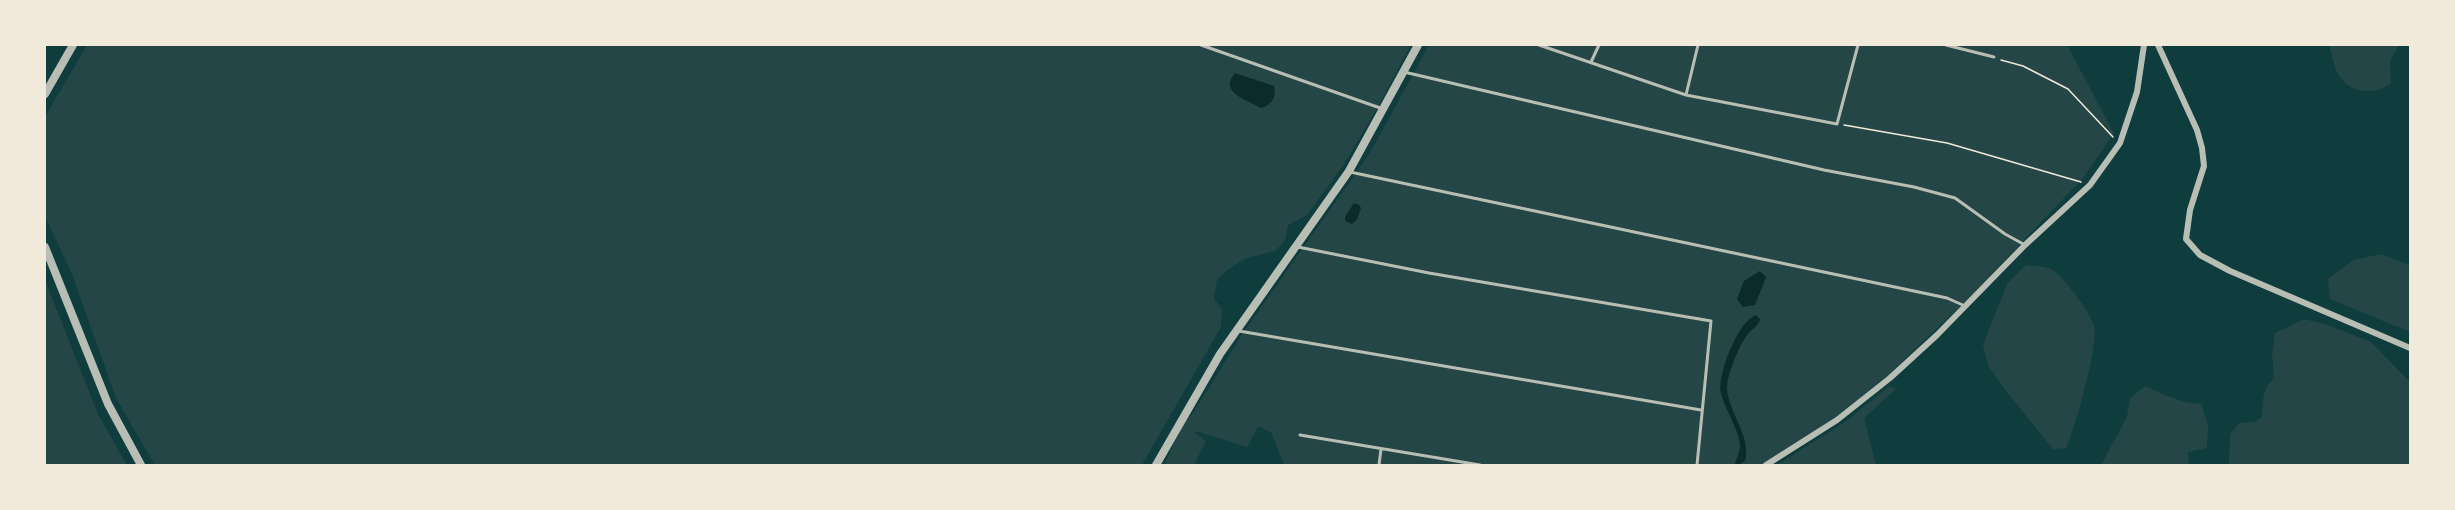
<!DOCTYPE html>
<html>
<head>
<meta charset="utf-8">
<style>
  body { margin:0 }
  #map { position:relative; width:2455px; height:510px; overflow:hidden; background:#0f3d3e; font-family:"Roboto Serif",serif }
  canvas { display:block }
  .frame { position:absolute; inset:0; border:46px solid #f1e9da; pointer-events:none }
</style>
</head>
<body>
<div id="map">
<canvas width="2455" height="510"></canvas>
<div class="frame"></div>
</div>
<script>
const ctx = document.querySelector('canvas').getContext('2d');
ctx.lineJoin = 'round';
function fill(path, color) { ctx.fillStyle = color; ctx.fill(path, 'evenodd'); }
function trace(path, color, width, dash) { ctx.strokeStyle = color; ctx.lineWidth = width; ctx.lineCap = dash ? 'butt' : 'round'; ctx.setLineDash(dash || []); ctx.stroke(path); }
const green = new Path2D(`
  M87 45H1411L1379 105 1343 166 1307 215 1288 225 1285 241 1275 251 1244 259 1226 271 1217 280 1214 299 1222 309 1221 327 1142 465H155L116 398 72 274 45 216V117Z
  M1429 45H2067L2114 133 2084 177 1968 299 1887 376 1835 418 1763 465H1284L1271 432 1258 426 1247 447 1196 431 1195 433 1206 441 1194 465H1164L1183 424 1193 413 1243 333 1370 153Z
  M2329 45H2399L2390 62 2391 84C2374 94 2353 95 2340 77 2334 69 2332 54 2329 45Z
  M2381 254 2410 265V332L2330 299 2328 279 2353 260Z
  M2026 265C2034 266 2047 266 2053 270 2064 277 2091 314 2094 326 2099 345 2075 428 2066 448L2053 449 2002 386 1988 365 1983 345 2007 284Z
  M45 280 98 414 127 465H45Z
  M2304 319 2328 325 2371 342 2409 381 2410 465H2229L2230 434 2239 423 2255 422 2262 417C2263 401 2262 389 2274 378L2272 354 2275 333Z
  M2145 386C2163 394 2181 403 2201 404L2208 425 2207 448 2188 452 2189 465H2101L2127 417 2130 398Z
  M1888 387 1897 388 1864 418 1876 465H1777L1845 422Z`);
const water = new Path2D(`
  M1235 73 1274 86C1277 97 1272 105 1261 108 1247 100 1218 92 1235 73Z
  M1354 203 1359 205 1361 208 1357 220 1352 224 1345 221V217Z
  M1760 271 1766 277 1755 305 1743 307 1737 299 1744 281Z
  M1756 315 1760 319C1758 327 1754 327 1749 333 1740 342 1726 377 1727 389 1729 413 1752 438 1745 461L1739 465 1735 464C1737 458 1740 451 1740 446 1740 432 1724 407 1721 393 1717 375 1738 321 1756 315Z`);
const path = new Path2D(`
  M2001 60 2023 66 2068 89 2113 137
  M1844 125 1947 143 2081 182`);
const service = new Path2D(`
  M1201 45 1383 109
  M1539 45 1686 95 1837 124 1858 45
  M1946 45 1994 57
  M1591 62 1599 45
  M1404 72 1824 170 1914 187 1955 198 2005 234 2025 245
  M1686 95 1698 45
  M1350 172 1947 298 1965 306
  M1298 247 1429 273 1711 321 1697 465
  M1239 331 1701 410
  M1300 435 1480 465
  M1379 465 1381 449`);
const minor = new Path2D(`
  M2158 45 2197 130 2202 148 2204 166 2190 210 2186 239 2200 255 2230 271 2410 348
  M1766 465 1837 420 1890 378 1937 335 2025 245 2090 185 2120 143 2137 92 2144 45`);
const tertiary = new Path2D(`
  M45 94 73 45
  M45 247 108 404 141 465
  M1156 465 1220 354 1349 171 1418 45`);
fill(green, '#244646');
fill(water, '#0a2a2b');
trace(path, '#f1e9da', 1.5);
trace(service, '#b8beb3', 3);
trace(minor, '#b8beb3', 6);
trace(tertiary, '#b8beb3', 8);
</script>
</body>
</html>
